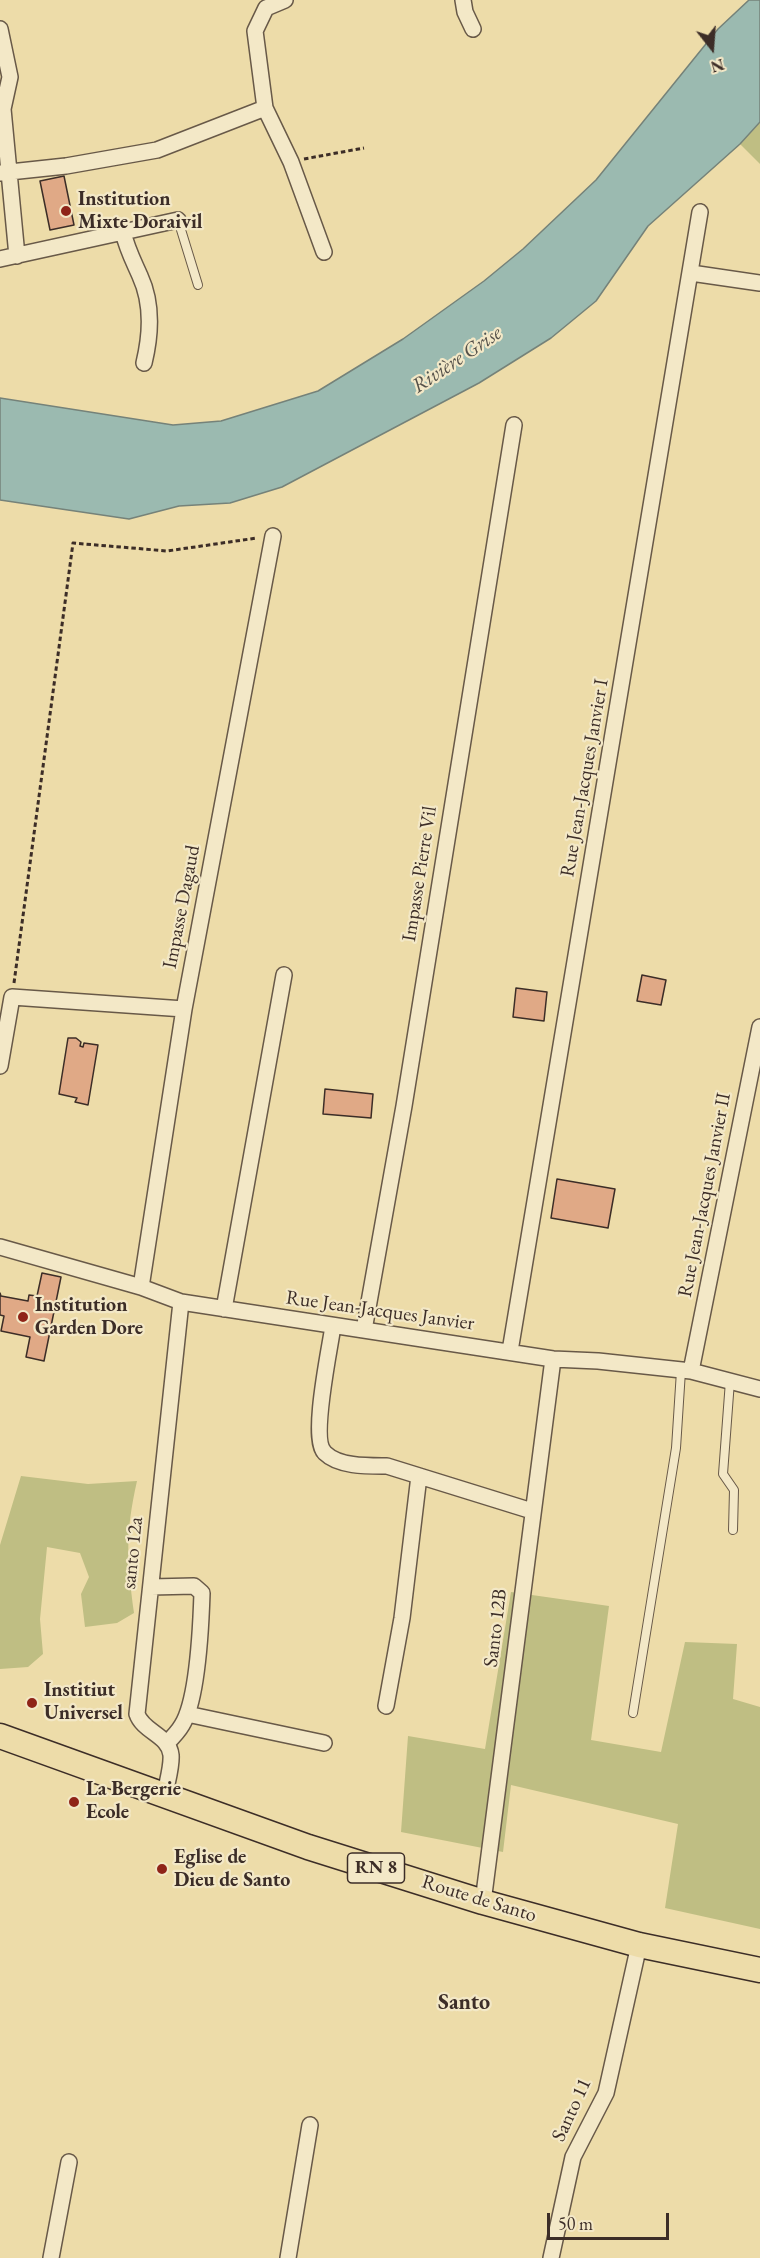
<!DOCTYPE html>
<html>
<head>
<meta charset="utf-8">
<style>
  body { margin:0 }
  #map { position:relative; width:760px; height:2258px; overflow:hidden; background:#eddca9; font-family:"EB Garamond",serif }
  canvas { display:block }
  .north { position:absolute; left:682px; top:18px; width:60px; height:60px; -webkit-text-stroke:4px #f3e8c7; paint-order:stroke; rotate:163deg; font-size:16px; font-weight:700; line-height:24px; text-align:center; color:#3c2d27 }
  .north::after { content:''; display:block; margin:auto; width:21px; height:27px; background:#3c2d27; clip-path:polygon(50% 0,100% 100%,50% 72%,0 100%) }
  .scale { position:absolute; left:547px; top:2213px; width:122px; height:27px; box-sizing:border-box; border:3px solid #3c2d27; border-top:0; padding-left:8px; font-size:18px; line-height:21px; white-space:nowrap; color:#3c2d27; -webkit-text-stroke:4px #f3e8c7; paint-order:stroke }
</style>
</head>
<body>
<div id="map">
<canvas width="760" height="2258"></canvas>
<div class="north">N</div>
<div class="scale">50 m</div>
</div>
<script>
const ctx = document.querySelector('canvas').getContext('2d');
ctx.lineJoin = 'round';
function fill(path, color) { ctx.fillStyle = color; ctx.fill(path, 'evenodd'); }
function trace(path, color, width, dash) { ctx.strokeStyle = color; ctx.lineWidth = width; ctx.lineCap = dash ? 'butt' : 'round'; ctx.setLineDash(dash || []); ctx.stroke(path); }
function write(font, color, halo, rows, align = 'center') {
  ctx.font = font + ' "EB Garamond",serif'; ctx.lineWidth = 4.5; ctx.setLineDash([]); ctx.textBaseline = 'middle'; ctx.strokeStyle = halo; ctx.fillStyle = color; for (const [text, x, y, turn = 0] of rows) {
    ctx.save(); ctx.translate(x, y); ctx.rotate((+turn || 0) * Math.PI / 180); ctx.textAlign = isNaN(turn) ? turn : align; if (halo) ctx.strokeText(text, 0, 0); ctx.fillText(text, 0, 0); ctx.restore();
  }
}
const green = new Path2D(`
  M760 122V164L740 144Z
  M21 1476 88 1484 137 1481C125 1534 127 1559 134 1613L117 1623 85 1627 81 1594 89 1577 80 1553 47 1547 40 1619 43 1654 28 1667 0 1669V1545Z
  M511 1592 609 1606 591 1740 661 1752 685 1642 737 1644 733 1699 760 1707V1929L665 1908 678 1824 511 1785 503 1852 401 1832 408 1736 485 1749Z`);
const water = new Path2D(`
  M749 0H760V122L740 144 648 226 596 301 551 338 479 383 282 487 230 503 179 506 129 519 0 500V398L173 425 221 421 318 391 403 339 484 281 523 249 596 180 718 29Z`);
const building = new Path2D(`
  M64 176 74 225 50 230 40 181Z
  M642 975 666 980 661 1005 637 1001Z
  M516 988 547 992 544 1021 513 1017Z
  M68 1038H76L81 1042 80 1046 83 1047 84 1043 98 1045 88 1105 75 1102 77 1098 59 1094Z
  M325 1089 373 1094 371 1118 323 1114Z
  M557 1179 615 1189 608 1228 551 1218Z
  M42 1273 61 1277 44 1361 26 1357 30 1337 1 1331 4 1316 0 1315V1293L1 1296 28 1301 29 1295 37 1296Z`);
const path = new Path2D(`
  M304 159 364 148
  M14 983 73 543 167 551 257 538`);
const service = new Path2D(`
  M178 220 198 285
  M730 1381 723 1474 734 1490 733 1530
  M633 1713 676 1448 681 1371`);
const minor = new Path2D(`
  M463 0 465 12 473 29
  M0 29 10 77 3 109 17 256
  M265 108 291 162 324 252
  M0 173 66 166 157 150 265 108 255 31 266 8 285 0
  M123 232C127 249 133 260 140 276 153 304 151 334 144 363
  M0 259 178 220
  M691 273 760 283
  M0 1066 12 997 184 1009
  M0 1247 141 1287 181 1302 553 1359 598 1361 691 1371 760 1389
  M141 1287 184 1009 273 536
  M224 1309 284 975
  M333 1326C330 1348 310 1440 325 1453 339 1467 369 1466 387 1466L532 1511
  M364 1330 404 1106 514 425
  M510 1351 700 212
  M691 1371 760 1027
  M151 1587 194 1586 202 1593C201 1624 198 1699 182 1725 178 1732 172 1738 167 1743
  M386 1706 402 1618 419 1476
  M187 1714 324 1743
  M165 1794C167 1782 172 1766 171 1755 169 1735 143 1732 137 1714L181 1302
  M483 1902 553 1359
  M51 2258 69 2162
  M288 2258 310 2125
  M551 2258 573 2157 606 2093 639 1945`);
const primary = new Path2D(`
  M0 1736 308 1847 483 1902 639 1945 760 1970`);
const markers = [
  [66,211,6,"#8f2418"],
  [23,1317,6,"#8f2418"],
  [32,1703,6,"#8f2418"],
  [74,1802,6,"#8f2418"],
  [162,1869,6,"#8f2418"]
];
const shields = [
  [376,1868,57]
];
const shieldNames = [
  ["RN 8",376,1868]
];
const poiNames = [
  ["Institution",78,200],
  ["Mixte Doraivil",78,223],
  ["Institution",35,1306],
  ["Garden Dore",35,1329],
  ["Institiut",44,1691],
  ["Universel",44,1714],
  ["La Bergerie",86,1790],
  ["Ecole",86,1813],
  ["Eglise de",174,1858],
  ["Dieu de Santo",174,1881]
];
const streetNames = [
  ["Rue Jean-Jacques Janvier I",585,778,-80],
  ["Impasse Pierre Vil",420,874,-81],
  ["Impasse Dagaud",182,907,-79],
  ["Rue Jean-Jacques Janvier II",705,1195,-79],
  ["Rue Jean-Jacques Janvier",380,1311,8],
  ["santo 12a",133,1553,-84],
  ["Santo 12B",496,1628,-83],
  ["Route de Santo",479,1899,17],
  ["Santo 11",572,2110,-65]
];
const waterNames = [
  ["Rivière Grise",457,360,-34]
];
const quarterNames = [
  ["Santo",464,2003]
];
fill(green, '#bfbe83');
fill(water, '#9bbab0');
trace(water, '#758279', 1.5);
fill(building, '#e0a986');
trace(building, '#3c2d27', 1.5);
trace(service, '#685948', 10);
trace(minor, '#685948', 18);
trace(primary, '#3c2d27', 27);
trace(path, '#3c2d27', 3, [4.5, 3]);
trace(service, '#f3e8c7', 8);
trace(minor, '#f3e8c7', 15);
trace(primary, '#eddca9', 24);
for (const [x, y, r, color] of markers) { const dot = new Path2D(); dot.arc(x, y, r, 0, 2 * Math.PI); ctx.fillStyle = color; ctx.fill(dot); trace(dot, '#f3e8c7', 2); }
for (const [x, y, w] of shields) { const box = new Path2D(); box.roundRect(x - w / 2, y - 15, w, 30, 4.5); ctx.fillStyle = '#f3e8c7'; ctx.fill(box); trace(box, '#3c2d27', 1.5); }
write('bold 18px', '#3c2d27', null, shieldNames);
write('bold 20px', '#3c2d27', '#f3e8c7', poiNames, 'left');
write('20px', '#3c2d27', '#f3e8c7', streetNames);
write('italic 21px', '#545049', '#f3e8c7', waterNames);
write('bold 22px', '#3c2d27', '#f3e8c7', quarterNames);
</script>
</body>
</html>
